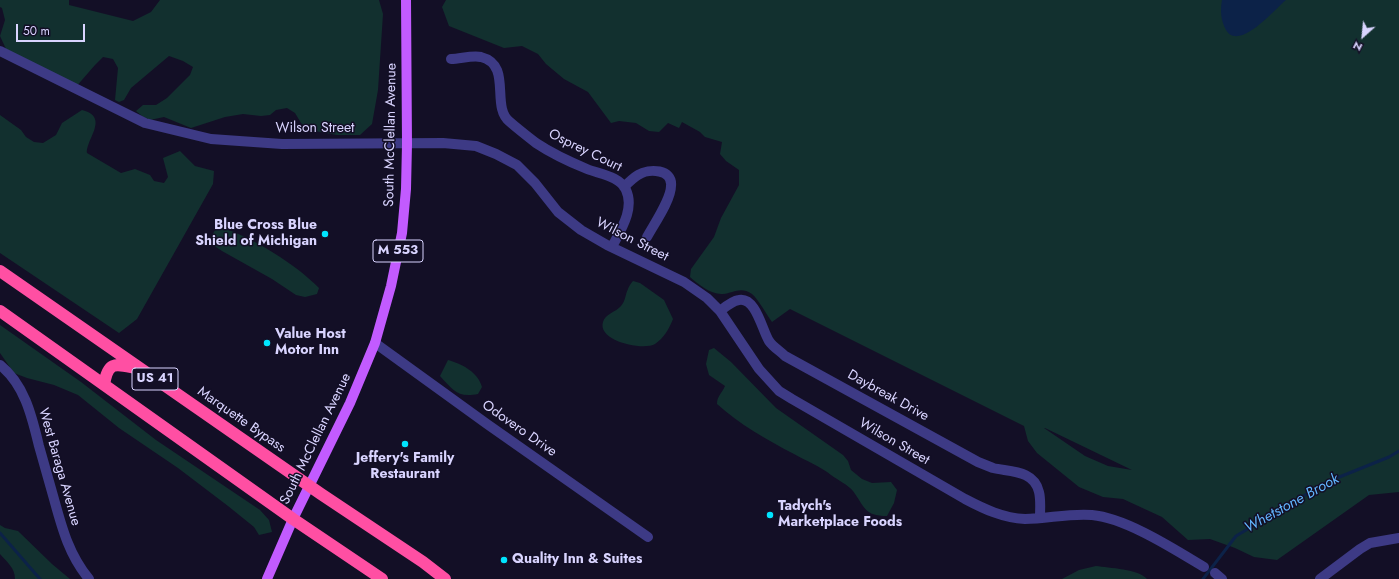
<!DOCTYPE html>
<html>
<head>
<meta charset="utf-8">
<style>
  body { margin:0 }
  #map { position:relative; width:1399px; height:579px; overflow:hidden; background:#130f26; font-family:Jost,sans-serif }
  canvas { display:block }
  .north { position:absolute; left:1343px; top:16px; width:40px; height:40px; -webkit-text-stroke:3px #130f26; paint-order:stroke; rotate:207deg; font-size:11px; font-weight:700; line-height:16px; text-align:center; color:#d9d4ff }
  .north::after { content:''; display:block; margin:auto; width:14px; height:18px; background:#d9d4ff; clip-path:polygon(50% 0,100% 100%,50% 72%,0 100%) }
  .scale { position:absolute; left:16px; top:24px; width:69px; height:18px; box-sizing:border-box; border:2px solid #d9d4ff; border-top:0; padding-left:5px; font-size:12px; line-height:14px; white-space:nowrap; color:#d9d4ff; -webkit-text-stroke:3px #130f26; paint-order:stroke }
</style>
</head>
<body>
<div id="map">
<canvas width="1399" height="579"></canvas>
<div class="north">N</div>
<div class="scale">50 m</div>
</div>
<script>
const ctx = document.querySelector('canvas').getContext('2d');
ctx.lineJoin = 'round';
function fill(path, color) { ctx.fillStyle = color; ctx.fill(path, 'evenodd'); }
function trace(path, color, width, dash) { ctx.strokeStyle = color; ctx.lineWidth = width; ctx.lineCap = dash ? 'butt' : 'round'; ctx.setLineDash(dash || []); ctx.stroke(path); }
function write(font, color, halo, rows, align = 'center') {
  ctx.font = font + ' Jost,sans-serif'; ctx.lineWidth = 3; ctx.setLineDash([]); ctx.textBaseline = 'middle'; ctx.strokeStyle = halo; ctx.fillStyle = color; for (const [text, x, y, turn = 0] of rows) {
    ctx.save(); ctx.translate(x, y); ctx.rotate((+turn || 0) * Math.PI / 180); ctx.textAlign = isNaN(turn) ? turn : align; if (halo) ctx.strokeText(text, 0, 0); ctx.fillText(text, 0, 0); ctx.restore();
  }
}
const green = new Path2D(`
  M0 0H69V5L133 21 151 12 160 0H379L383 14 378 90 372 124 360 135H337L309 130 301 123 295 113 287 108 276 110 270 115 261 116 243 114 225 117 191 128 164 117 150 120 142 116 136 111 143 105H156L167 98 190 75 193 67 183 61 169 56 131 88 124 100 119 102 115 100 118 68 113 59 103 57 95 65 75 88 6 49 0 36 5 20 2 8 0 7Z
  M446 0H1399V492L1369 495 1277 560 1254 557 1235 548 1210 539 1188 540 1162 517 1123 499 1103 497 1079 487 1037 453 1028 441 1024 426 790 309 772 322C767 315 758 299 752 294 741 286 733 293 723 294 711 295 698 284 690 277L691 269 714 237 721 218 739 185V170L726 161 720 154 722 142 705 137 700 132 682 122 679 128 668 123 659 132 649 131 636 123 619 121 611 123 588 92 564 79 546 64 538 54 522 46 504 48 449 26 442 7ZM1044 428H1045L1132 470 1108 466 1085 456Z
  M82 110C110 117 86 139 87 153L121 173 135 169 150 175 154 181 164 183 168 177 163 158 180 151 195 166 214 171 213 184 137 319 119 333 0 253V115L21 130 26 137 34 142 43 143 56 135 62 123Z
  M221 227C255 239 294 263 319 288L317 294 305 297 296 295 272 279 222 251 210 243C212 236 213 229 221 227Z
  M633 281 640 283 664 300 673 319C669 329 664 338 655 344 643 351 597 341 603 322 605 314 616 312 621 306 626 300 625 295 628 289 629 286 631 283 633 281Z
  M0 325 81 382 156 440 260 510 269 520 272 532 259 535 254 527 228 506 178 468 119 428 78 395 54 385 27 378 14 373 0 353Z
  M714 348 731 362 776 408 843 455 848 461 851 470 862 479 872 483 891 482 897 490 894 503 887 516C864 516 865 507 853 491 848 485 838 480 831 475 820 466 806 461 794 454 767 440 739 424 717 404 717 396 722 393 725 386L709 375 706 364 709 350Z
  M448 360C462 364 478 372 482 387L478 394C457 398 453 390 440 376Z
  M0 525 5 528 18 531 52 564 70 579H15C15 568 7 562 0 554Z
  M1096 566C1109 568 1139 569 1147 579H1062L1079 570Z`);
const water = new Path2D(`
  M1222 0H1286C1275 9 1239 52 1226 30 1221 21 1220 11 1222 0Z`);
const stream = new Path2D(`
  M0 533 40 579
  M1203 579 1236 536 1327 482 1389 457 1399 451`);
const minor = new Path2D(`
  M0 51 145 123 211 139 282 144 443 143 476 146 496 154 517 165 535 183 558 212 581 230 607 245 684 282 707 298 720 311 759 369 779 391 792 399 965 499C984 509 1003 518 1025 519 1047 519 1069 513 1092 515 1126 518 1174 549 1204 567
  M451 59C460 59 472 55 481 57 513 65 490 107 510 122 518 129 527 136 536 143 551 153 570 162 587 169 599 174 620 176 626 190 635 209 620 231 612 247
  M624 187C628 183 633 178 638 175 649 168 673 169 671 186 671 200 654 224 647 237
  M720 311C725 307 732 301 739 300 756 297 762 330 769 341 773 347 780 351 785 356L978 462C983 464 988 466 993 468 1010 472 1034 470 1039 492 1041 500 1040 509 1040 517
  M375 343 487 424 648 537
  M0 365C25 385 32 417 39 446 44 464 49 481 54 499 62 528 69 555 89 579
  M1215 573 1222 579
  M1320 579 1360 549 1370 543 1399 538`);
const major = new Path2D(`
  M267 579 293 519 350 403 375 343 391 286 402 233 406 189 407 144 406 0`);
const highway = new Path2D(`
  M0 271 321 494 423 562 445 579
  M0 311 293 519 382 579
  M104 385C108 360 116 364 136 368`);
const markers = [
  [325,234,4,"#00e5ff"],
  [267,343,4,"#00e5ff"],
  [405,444,4,"#00e5ff"],
  [770,515,4,"#00e5ff"],
  [504,560,4,"#00e5ff"]
];
const shields = [
  [398,251,50],
  [155,379,46]
];
const shieldNames = [
  ["M 553",398,251],
  ["US 41",155,379]
];
const streetNames = [
  ["Wilson Street",315,129],
  ["South McClellan Avenue",391,135,-89],
  ["Osprey Court",585,151,26],
  ["Wilson Street",632,240,27],
  ["Daybreak Drive",888,396,29],
  ["Marquette Bypass",241,420,35],
  ["Odovero Drive",519,429,35],
  ["South McClellan Avenue",316,439,-64],
  ["Wilson Street",894,442,30],
  ["West Baraga Avenue",59,467,74]
];
const poiNames = [
  ["Blue Cross Blue",317,226,"right"],
  ["Shield of Michigan",317,242,"right"],
  ["Value Host",275,335],
  ["Motor Inn",275,351],
  ["Jeffery's Family",405,459,"center"],
  ["Restaurant",405,475,"center"],
  ["Tadych's",778,507],
  ["Marketplace Foods",778,523],
  ["Quality Inn & Suites",512,560]
];
const waterNames = [
  ["Whetstone Brook",1292,504,-29]
];
fill(green, '#12302f');
fill(water, '#0c2248');
trace(stream, '#0c2248', 3);
trace(minor, '#3d3a85', 10);
trace(major, '#c25bff', 10);
trace(highway, '#ff4fa3', 12);
for (const [x, y, r, color] of markers) { const dot = new Path2D(); dot.arc(x, y, r, 0, 2 * Math.PI); ctx.fillStyle = color; ctx.fill(dot); trace(dot, '#130f26', 1.5); }
for (const [x, y, w] of shields) { const box = new Path2D(); box.roundRect(x - w / 2, y - 11, w, 22, 3); ctx.fillStyle = '#130f26'; ctx.fill(box); trace(box, '#d9d4ff', 1); }
write('bold 13px', '#d9d4ff', null, shieldNames);
write('14px', '#d9d4ff', '#130f26', streetNames);
write('bold 14px', '#d9d4ff', '#130f26', poiNames, 'left');
write('italic 15px', '#62b6ff', '#130f26', waterNames);
</script>
</body>
</html>
